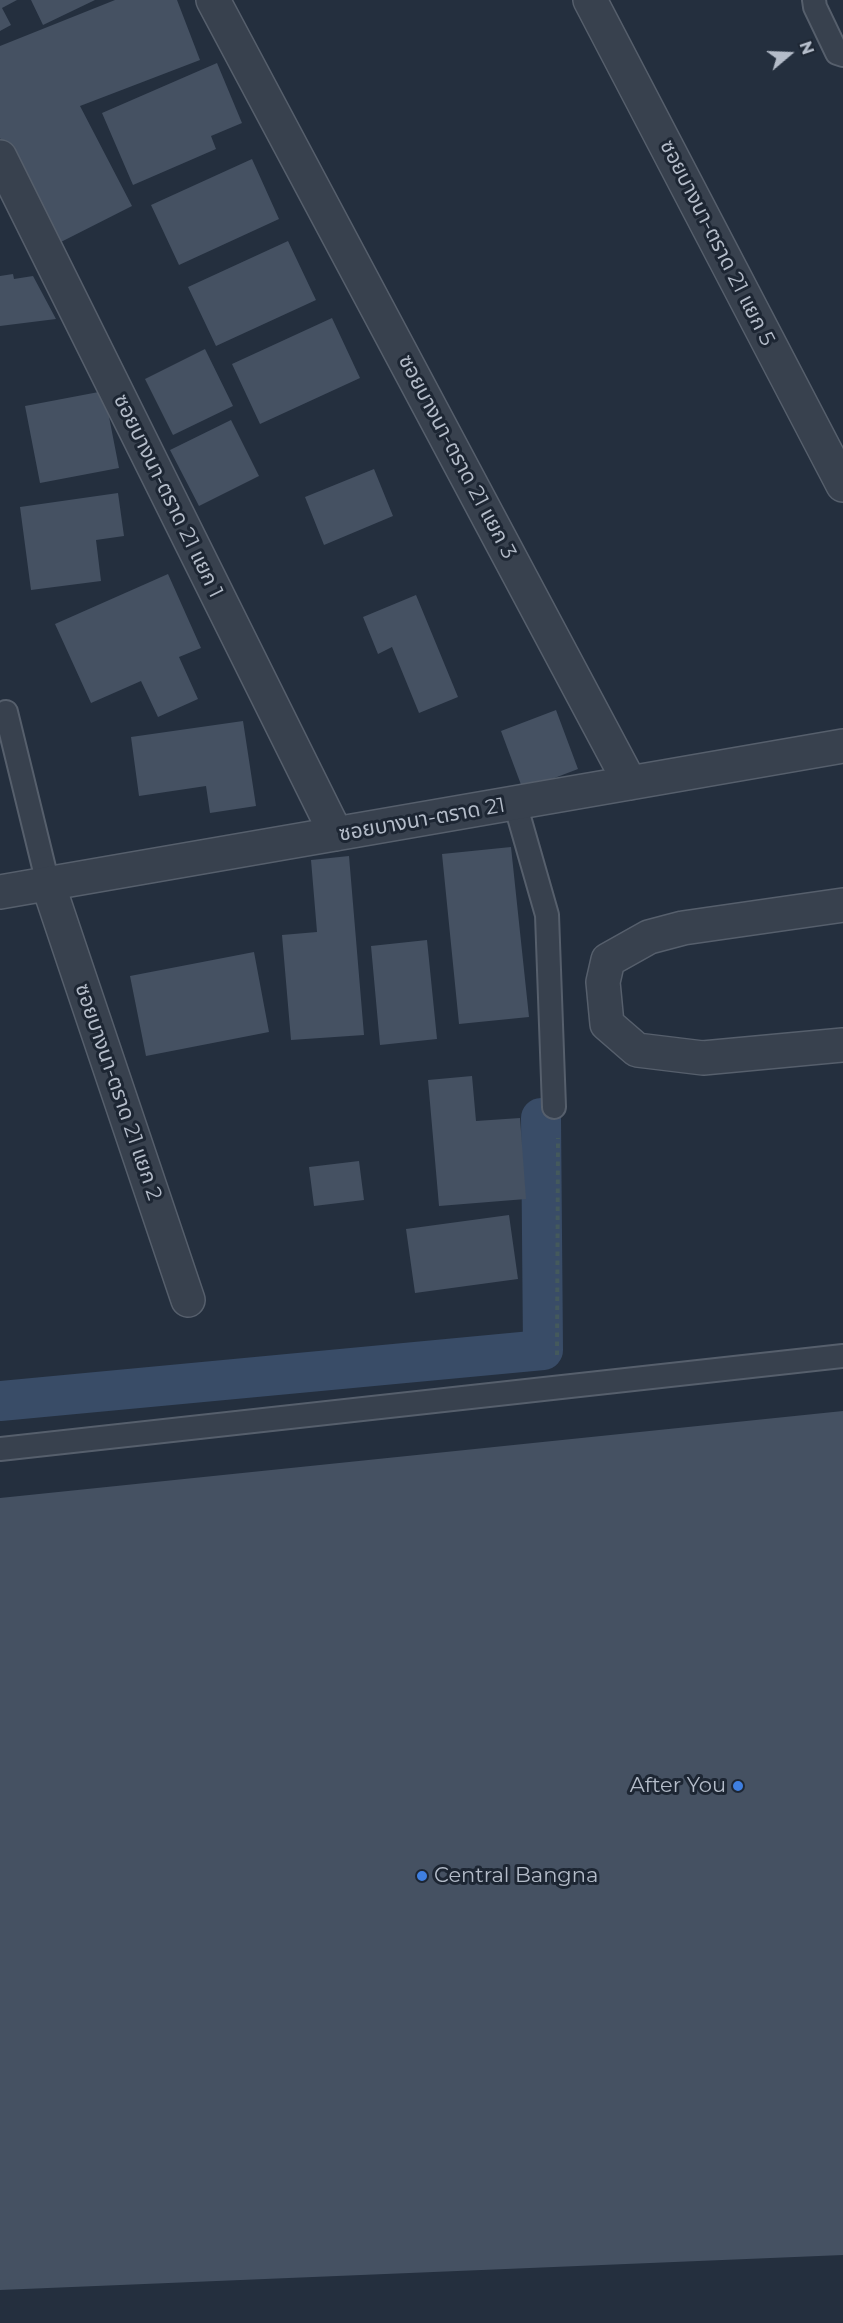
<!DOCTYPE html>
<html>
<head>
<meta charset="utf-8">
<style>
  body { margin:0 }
  #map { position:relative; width:843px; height:2323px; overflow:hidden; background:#242f3e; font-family:Montserrat,sans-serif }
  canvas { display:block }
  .north { position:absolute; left:759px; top:24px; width:60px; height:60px; -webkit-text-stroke:4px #1d2633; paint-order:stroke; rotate:71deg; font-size:16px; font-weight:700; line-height:24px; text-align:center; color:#b4bcc9 }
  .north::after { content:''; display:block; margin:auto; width:21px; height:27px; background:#b4bcc9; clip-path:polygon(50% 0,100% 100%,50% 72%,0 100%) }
</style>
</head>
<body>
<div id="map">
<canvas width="843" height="2323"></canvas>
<div class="north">N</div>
</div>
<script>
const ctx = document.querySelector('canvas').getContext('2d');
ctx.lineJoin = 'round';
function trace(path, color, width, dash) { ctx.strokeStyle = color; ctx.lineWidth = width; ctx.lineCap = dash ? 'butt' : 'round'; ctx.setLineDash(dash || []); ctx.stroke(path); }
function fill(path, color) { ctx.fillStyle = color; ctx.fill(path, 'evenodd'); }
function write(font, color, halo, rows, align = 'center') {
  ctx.font = font + ' Montserrat,"Noto Sans Thai",sans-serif'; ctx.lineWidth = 6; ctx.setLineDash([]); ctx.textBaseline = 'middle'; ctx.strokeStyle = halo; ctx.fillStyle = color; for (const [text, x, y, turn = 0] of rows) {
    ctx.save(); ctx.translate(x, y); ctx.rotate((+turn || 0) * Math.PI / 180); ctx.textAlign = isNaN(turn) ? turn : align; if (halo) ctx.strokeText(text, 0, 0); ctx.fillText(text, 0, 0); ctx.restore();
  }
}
const canal = new Path2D(`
  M0 1401 543 1350 541 1118`);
const building = new Path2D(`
  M0 0H17L2 8 11 25 0 31Z
  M31 0H95L43 25Z
  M115 0H177L200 60 80 106 132 206 55 245 0 138V46Z
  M217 63 242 123 211 136 216 149 133 185 102 113Z
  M252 159 279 219 179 265 151 205Z
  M288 241 316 300 216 346 188 287Z
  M13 274 14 279 33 276 56 319 0 326V276Z
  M332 318 360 378 260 424 232 364Z
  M205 349 233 406 173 435 145 379Z
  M104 391 119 468 40 483 25 406Z
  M231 420 259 476 199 506 170 450Z
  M374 469 393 516 324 545 305 497Z
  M118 493 124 536 96 540 101 581 31 590 20 507Z
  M168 574 201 648 179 657 198 699 158 717 141 681 91 703 55 624Z
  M416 595 458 697 419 713 392 647 378 654 363 617Z
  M556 710 578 769 523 790 501 731Z
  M243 721 256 806 210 813 206 786 139 796 131 737Z
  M511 847 529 1017 459 1024 442 854Z
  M349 856 364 1035 291 1040 282 935 317 932 311 860Z
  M427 940 437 1039 380 1045 371 946Z
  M254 952 269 1032 146 1056 130 976Z
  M472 1076 476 1121 520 1118 526 1199 439 1206 428 1080Z
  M359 1161 364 1200 314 1206 309 1167Z
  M509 1215 518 1279 415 1293 406 1229Z
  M843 1411V2255L0 2290V1498Z`);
const path = new Path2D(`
  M557 1355 558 1138`);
const service = new Path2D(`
  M814 0 815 7 837 53 843 55
  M6 712 48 884
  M515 803 547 915 554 1107
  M0 1449 843 1356`);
const minor = new Path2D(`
  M213 0 630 783
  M590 0 843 485
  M0 157 336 834
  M48 884 188 1300
  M0 892 843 746
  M843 905 683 928 649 937 608 960 603 982 607 1024 637 1050 703 1058 843 1045`);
const markers = [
  [738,1786,6,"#3f7fe0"],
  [422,1876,6,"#3f7fe0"]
];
const streetNames = [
  ["ซอยบางนา-ตราด 21 แยก 5",717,243,63],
  ["ซอยบางนา-ตราด 21 แยก 3",457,457,62],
  ["ซอยบางนา-ตราด 21 แยก 1",168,496,64],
  ["ซอยบางนา-ตราด 21",422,820,-10],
  ["ซอยบางนา-ตราด 21 แยก 2",118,1092,71]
];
const poiNames = [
  ["After You",726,1786],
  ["Central Bangna",434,1876,"left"]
];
trace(canal, '#394c67', 40);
fill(building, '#455162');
trace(service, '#565f6c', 26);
trace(minor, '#565f6c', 36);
trace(path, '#44595c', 4, [4.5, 4.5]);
trace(service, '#38414e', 22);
trace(minor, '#38414e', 33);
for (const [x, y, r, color] of markers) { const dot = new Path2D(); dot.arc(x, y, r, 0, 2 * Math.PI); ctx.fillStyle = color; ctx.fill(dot); trace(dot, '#1d2633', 2); }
write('21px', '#b4bcc9', '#1d2633', streetNames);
write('21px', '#b4bcc9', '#1d2633', poiNames, 'right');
</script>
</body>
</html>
